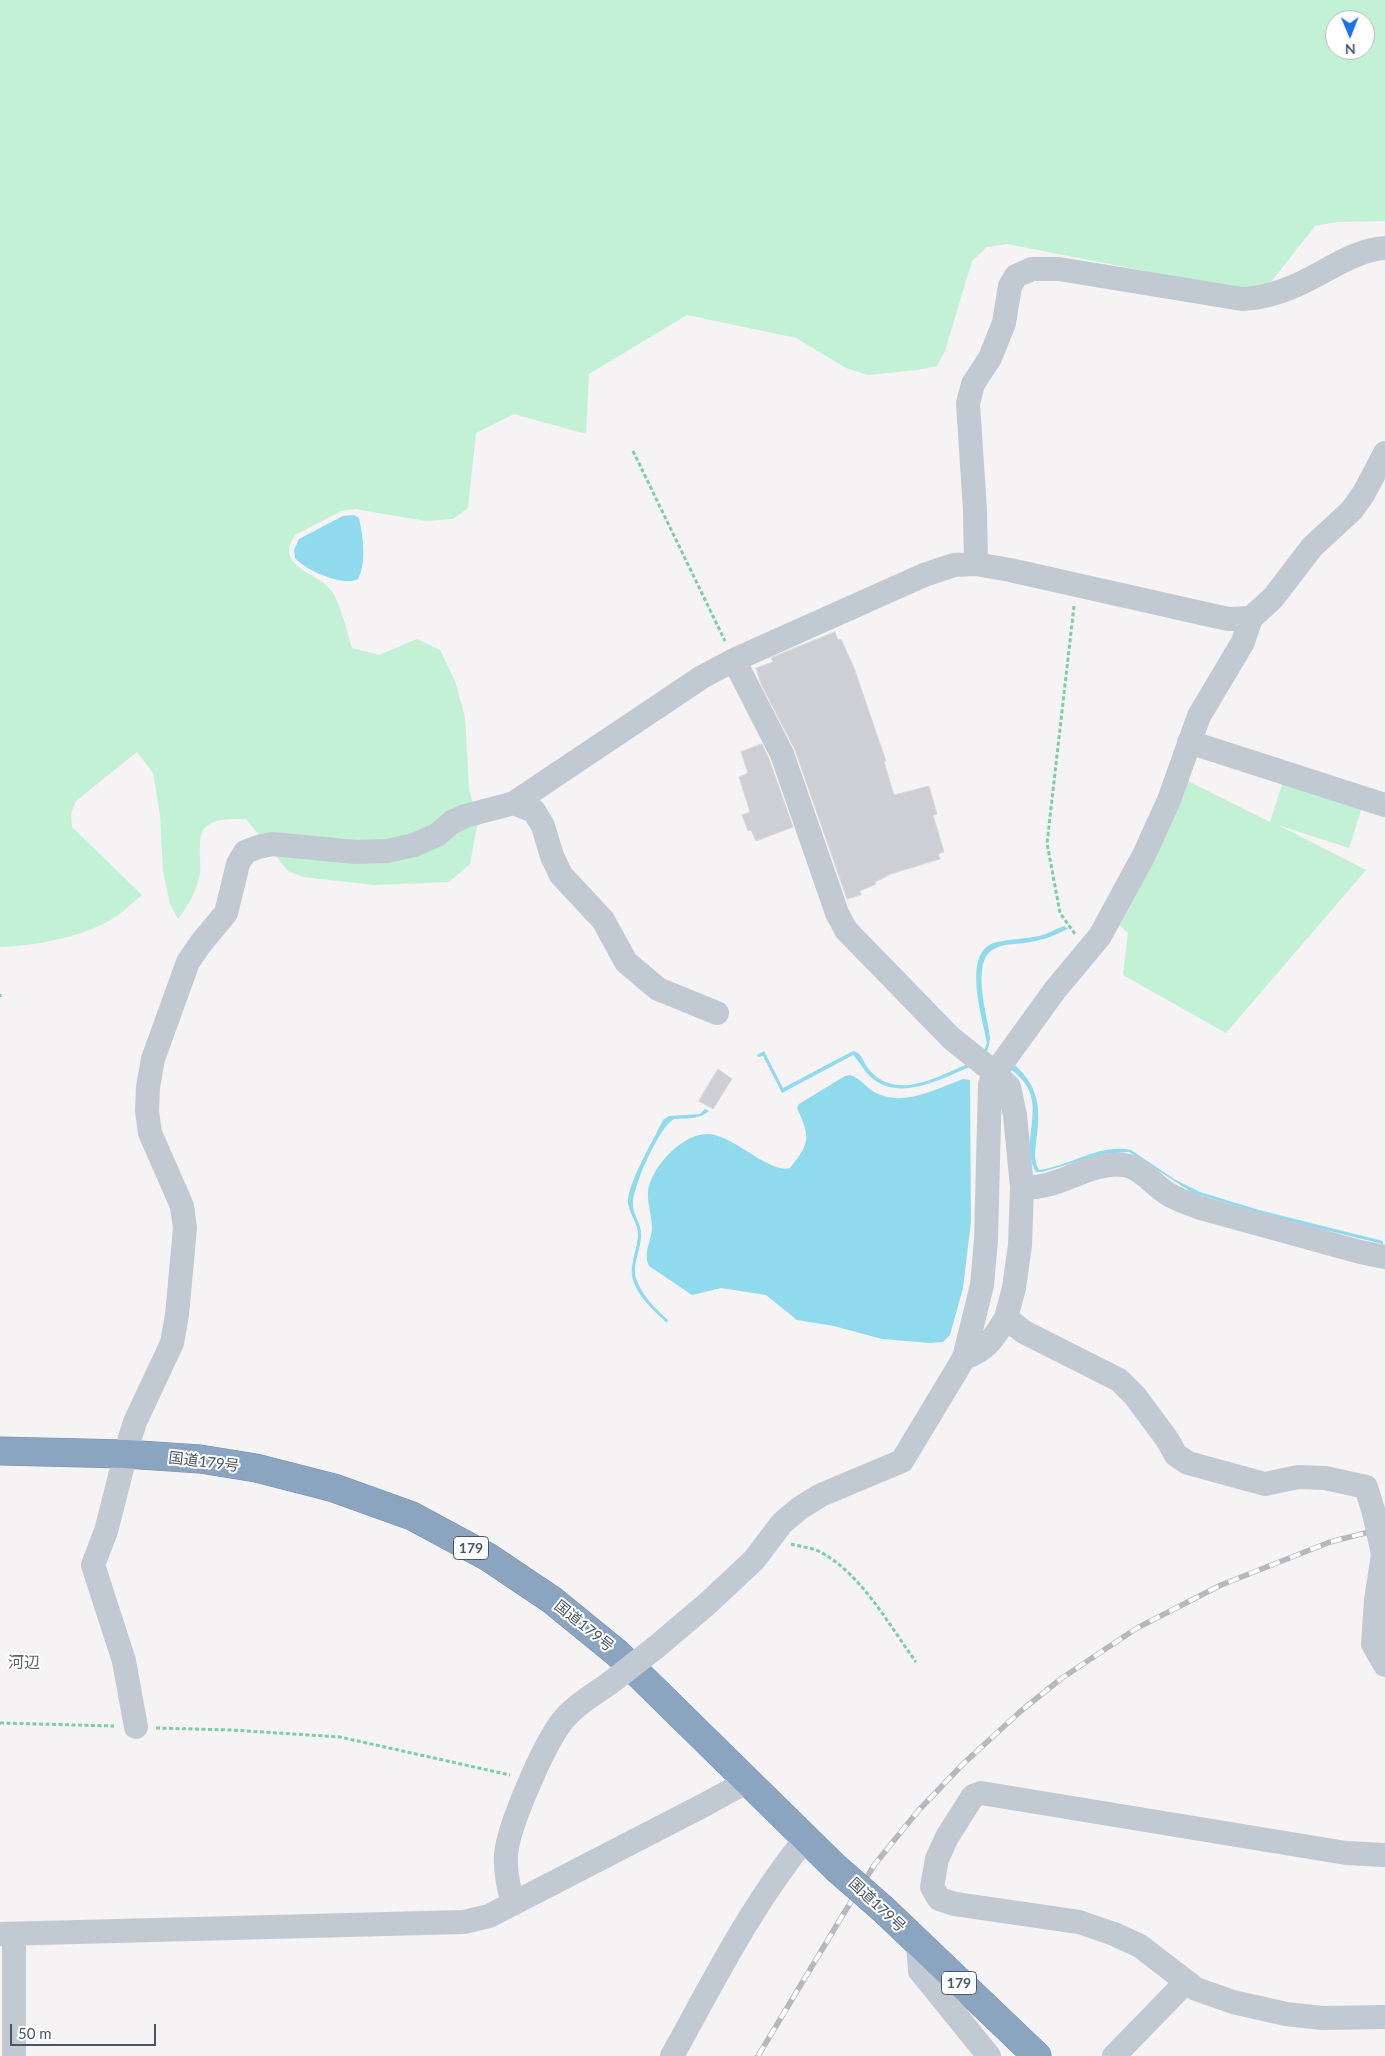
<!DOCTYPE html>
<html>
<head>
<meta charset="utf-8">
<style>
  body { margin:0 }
  #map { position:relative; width:1385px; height:2056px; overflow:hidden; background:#f5f3f3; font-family:Lato,sans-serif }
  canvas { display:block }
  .north { position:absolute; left:1325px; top:10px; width:50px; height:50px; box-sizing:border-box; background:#fff; border:1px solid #b7bbc0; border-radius:50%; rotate:179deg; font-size:14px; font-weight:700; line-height:20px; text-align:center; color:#4a5661 }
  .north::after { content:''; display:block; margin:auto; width:18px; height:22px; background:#1a73e8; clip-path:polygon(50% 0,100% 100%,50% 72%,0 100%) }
  .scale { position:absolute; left:10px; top:2024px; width:146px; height:22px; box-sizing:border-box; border:2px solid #4a5661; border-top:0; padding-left:6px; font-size:15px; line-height:18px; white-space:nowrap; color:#4a5661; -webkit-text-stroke:4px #fff; paint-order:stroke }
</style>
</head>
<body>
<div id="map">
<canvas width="1385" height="2056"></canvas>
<div class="north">N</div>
<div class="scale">50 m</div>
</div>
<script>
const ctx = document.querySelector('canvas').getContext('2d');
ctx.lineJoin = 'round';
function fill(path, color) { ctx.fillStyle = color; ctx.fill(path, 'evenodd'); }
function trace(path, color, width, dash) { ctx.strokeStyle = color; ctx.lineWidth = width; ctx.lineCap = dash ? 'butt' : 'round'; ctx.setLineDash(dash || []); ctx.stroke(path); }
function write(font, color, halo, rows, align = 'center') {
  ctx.font = font + ' Lato,"Noto Sans JP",sans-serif'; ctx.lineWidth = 4; ctx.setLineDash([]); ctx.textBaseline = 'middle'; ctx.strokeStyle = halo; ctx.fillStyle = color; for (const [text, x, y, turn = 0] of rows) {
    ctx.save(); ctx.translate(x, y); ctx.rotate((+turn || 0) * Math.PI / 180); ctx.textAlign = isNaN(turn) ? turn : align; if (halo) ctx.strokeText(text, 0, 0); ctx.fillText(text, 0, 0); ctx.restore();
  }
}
const green = new Path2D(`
  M0 0H1385V221L1337 222 1315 226 1271 282 1257 288 1242 290 1007 244 987 247 972 261 945 351 937 366 917 370 868 375 846 368 796 338 687 315 589 374 586 434 514 414 476 433 468 508 453 519 426 521 355 509 341 511 295 535C273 568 319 571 333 593 340 604 348 634 352 648L379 655 417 639 440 650 455 681 465 717 469 789 478 821 470 864 449 882 374 885 303 877 288 871 246 819C228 819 201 817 200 842 199 852 201 863 200 873 197 890 189 905 178 919L170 904 163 871 160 815 153 773 137 752 76 801 71 813 72 827 142 895C131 904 118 917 105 923 76 938 32 946 0 947ZM1335 20H1365V50H1335Z
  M1285 775 1364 801 1349 848 1278 825 1366 870 1226 1033 1123 975 1128 933 1116 922 1186 780 1270 822Z`);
const water = new Path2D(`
  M354 515 359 518C363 536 367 562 358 579 343 587 305 570 295 558L294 550 299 539 343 516Z
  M1064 926 1068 929C1057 934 1047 939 1035 941 1021 945 1007 942 994 949 970 961 988 1017 990 1037 990 1043 988 1047 987 1052L983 1053 987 1043C983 1018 960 950 997 942 1011 939 1025 939 1039 936 1047 934 1056 929 1064 926Z
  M764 1051 783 1088 853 1051C861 1052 863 1061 867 1067 894 1103 936 1077 968 1064L970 1067C940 1079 902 1101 873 1079 864 1072 860 1062 853 1055L782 1093 763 1056 758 1057 757 1055Z
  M1010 1061C1040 1085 1041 1108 1036 1143 1035 1152 1034 1162 1039 1170 1070 1166 1100 1143 1131 1150L1174 1179 1200 1192 1259 1210 1383 1241V1244L1284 1220 1193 1193 1129 1152 1103 1154 1042 1172H1036C1017 1137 1054 1099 1010 1069Z
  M850 1075C861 1078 866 1088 876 1093 904 1107 936 1089 963 1079L970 1080 971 1221 963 1288 950 1335 943 1342 930 1343 882 1339 834 1326 797 1320 766 1295 721 1288 692 1295 649 1266C643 1254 651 1241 652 1229 652 1216 647 1203 648 1191 651 1167 683 1133 708 1134 734 1135 769 1174 790 1168 811 1142 810 1137 797 1108L799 1104 845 1076Z
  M705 1109 709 1111C698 1120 687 1118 674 1119 659 1127 633 1186 633 1204 632 1214 642 1223 641 1236 641 1249 632 1266 636 1278 642 1296 655 1308 668 1320L667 1323C652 1309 629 1289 632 1267 633 1257 637 1247 638 1237 639 1222 627 1212 628 1200 630 1179 653 1141 663 1120L669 1116 700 1114Z`);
const building = new Path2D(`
  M835 632 838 640 841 639 854 668 886 761 884 762 894 795 929 786 937 814 933 815 944 852 938 854 940 859 891 874 875 882 876 884 860 891 861 895 847 899 795 750 761 684 756 668 773 662 771 658Z
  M762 744 769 759 793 827 756 841 751 830 748 831 742 815 750 812 739 777 748 773 741 752Z
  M718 1069 732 1079 713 1109 699 1101Z`);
const path = new Path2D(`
  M633 451 725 641
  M1074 606 1047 843 1060 913 1075 934
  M0 994V997
  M791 1544C802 1547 815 1548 824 1554 864 1578 889 1625 916 1662
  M0 1723 114 1726
  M156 1728 231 1730 340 1737 510 1775`);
const minor = new Path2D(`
  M976 564 975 510 968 403 973 384 990 358 1004 323 1010 286 1016 276 1032 269H1059L1242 299C1267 298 1291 289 1313 277 1336 265 1358 250 1385 248
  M734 660 782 754 837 913 846 930 951 1038 995 1073 1009 1087 1015 1115 1022 1187 1020 1245 1014 1288 1006 1318 1024 1332 1119 1380 1135 1396 1167 1439 1176 1455 1188 1463 1265 1484 1298 1477 1325 1478 1366 1487 1374 1513
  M1189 742 1385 805
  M514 803 534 811 543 826 552 856 561 875 603 920 626 962 658 989 717 1013
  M1022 1187C1058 1191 1087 1161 1123 1165 1139 1166 1152 1183 1165 1192 1176 1200 1190 1204 1204 1209L1360 1252 1385 1257
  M964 1358 982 1285 986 1240 990 1084 995 1073 1055 990 1100 936 1144 855 1169 800 1199 716 1243 642 1251 618 1273 598 1312 547 1352 510 1364 493 1385 453
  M127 1449 106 1531 93 1565 124 1661 136 1727
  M125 1454 135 1422 172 1343 177 1315 185 1228 182 1206 150 1133 147 1111 148 1087 153 1059 188 962 201 943 226 913 238 864 245 852 258 847 272 844 356 852 387 851 414 845 437 835 452 822 465 816 514 803 702 677 734 660 924 575 954 565 976 564 1010 570 1228 619 1251 618
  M1383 1554 1376 1600 1373 1644 1385 1665
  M655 1648 707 1604 754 1560 782 1523 800 1508 821 1495 902 1461 964 1358C987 1350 994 1338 1006 1318
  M1385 1855 1346 1853 981 1793 973 1796 947 1837 937 1859 932 1887 939 1899 955 1904 1079 1922 1114 1934 1140 1946 1196 1989 1233 2002 1286 2014 1322 2018 1385 2017
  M513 1904C509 1888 505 1872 506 1855 508 1826 543 1748 560 1724 572 1707 593 1695 610 1683
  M0 1934 464 1922 489 1916 706 1804 748 1781
  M14 1934V2056
  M918 1945 920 1971 989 2056
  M672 2056C713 1982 752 1904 806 1838
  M1114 2056 1186 1982`);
const highway = new Path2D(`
  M0 1451 125 1454 200 1459 256 1468 334 1488 412 1516 488 1557 552 1600 617 1653 836 1868
  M883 1909 1037 2056`);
const rail = new Path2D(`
  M758 2056 844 1913 875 1864 918 1811 964 1763 1022 1710 1062 1678 1137 1628 1221 1585 1330 1542 1385 1528`);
const minorBridge = new Path2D(`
  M1374 1513 1383 1554
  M610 1683 655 1648`);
const highwayBridge = new Path2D(`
  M836 1868 883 1909`);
const shields = [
  [471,1548,35],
  [959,1983,35]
];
const shieldNames = [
  ["179",471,1548],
  ["179",959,1983]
];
const streetNames = [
  ["国道179号",204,1462,7],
  ["国道179号",584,1626,39],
  ["国道179号",877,1905,43]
];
const neighbourhoodNames = [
  ["河辺",24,1663]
];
fill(green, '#c3f1d5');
fill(water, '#90daee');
fill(building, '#cdcfd5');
trace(building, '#d7d9de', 1);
trace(highway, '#7690ad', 29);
trace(path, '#7ad0a6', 3, [4, 2.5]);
trace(minor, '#c1cad2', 24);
trace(highway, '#8ba5c1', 28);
trace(rail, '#b5b8bd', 5.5);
trace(rail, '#fff', 4, [11]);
trace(highwayBridge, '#7690ad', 29, []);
trace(minorBridge, '#c1cad2', 24);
trace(highwayBridge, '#8ba5c1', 28);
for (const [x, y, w] of shields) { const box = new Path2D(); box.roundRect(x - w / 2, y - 11.5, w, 23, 4); ctx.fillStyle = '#fff'; ctx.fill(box); trace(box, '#4a5661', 1); }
write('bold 14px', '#4a5661', null, shieldNames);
write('15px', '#4a5661', '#fff', streetNames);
write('16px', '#5f6368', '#fff', neighbourhoodNames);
</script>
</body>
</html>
